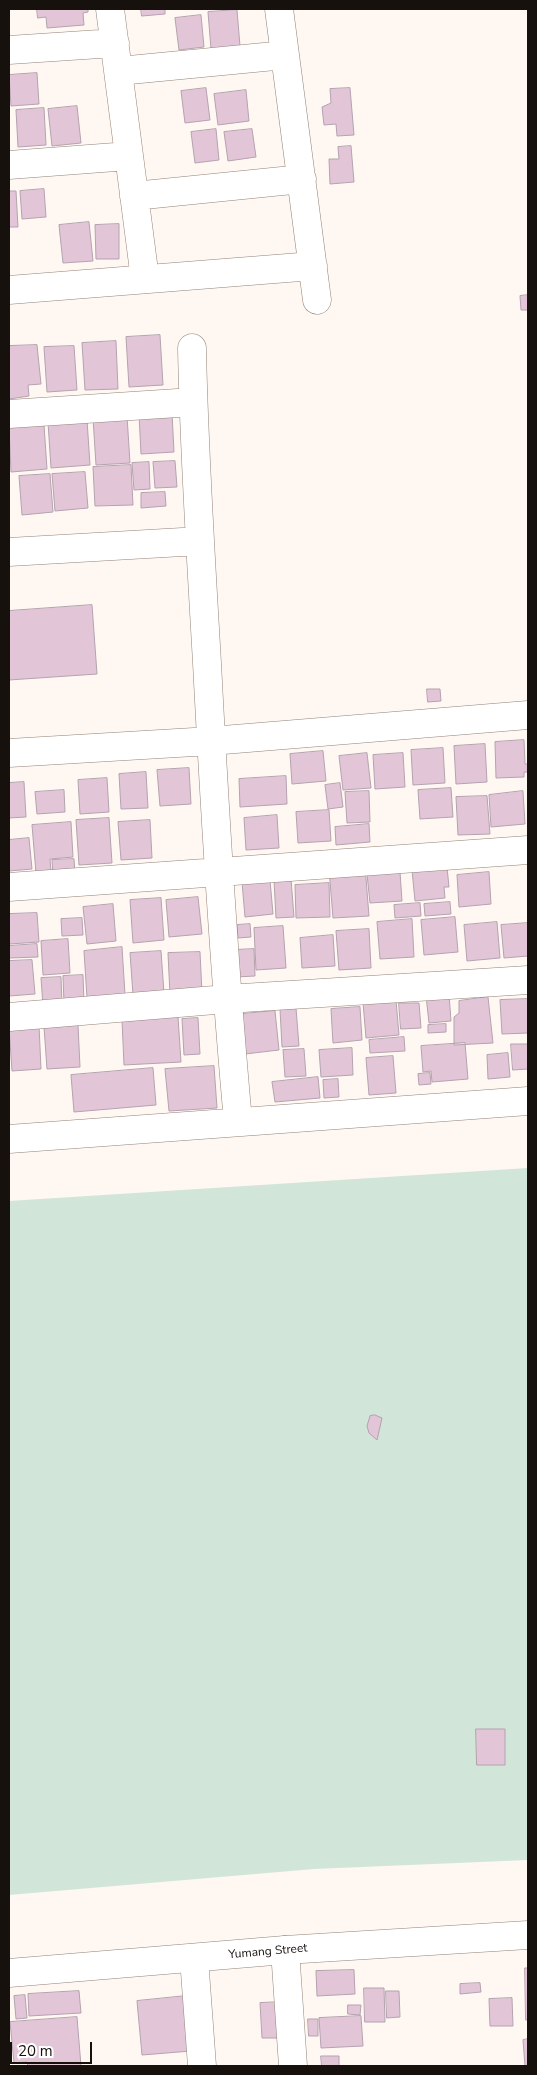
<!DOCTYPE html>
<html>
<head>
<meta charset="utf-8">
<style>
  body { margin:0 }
  #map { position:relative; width:537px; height:2075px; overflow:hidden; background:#fff7f2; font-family:"Nunito Sans",sans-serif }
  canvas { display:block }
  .frame { position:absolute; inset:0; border:10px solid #17110d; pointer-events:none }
  .scale { position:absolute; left:10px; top:2042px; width:82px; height:22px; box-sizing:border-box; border:2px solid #17110d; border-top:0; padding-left:6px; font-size:15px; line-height:18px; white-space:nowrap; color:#17110d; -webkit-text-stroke:4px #fff; paint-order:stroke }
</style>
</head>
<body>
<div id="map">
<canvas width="537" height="2075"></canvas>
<div class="frame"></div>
<div class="scale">20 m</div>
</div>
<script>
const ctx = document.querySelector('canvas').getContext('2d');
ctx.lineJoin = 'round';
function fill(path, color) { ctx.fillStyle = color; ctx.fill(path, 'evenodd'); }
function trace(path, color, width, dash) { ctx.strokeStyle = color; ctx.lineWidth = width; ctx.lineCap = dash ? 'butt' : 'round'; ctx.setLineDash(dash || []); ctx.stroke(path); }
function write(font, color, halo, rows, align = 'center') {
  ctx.font = font + ' "Nunito Sans",sans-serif'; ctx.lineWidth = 4.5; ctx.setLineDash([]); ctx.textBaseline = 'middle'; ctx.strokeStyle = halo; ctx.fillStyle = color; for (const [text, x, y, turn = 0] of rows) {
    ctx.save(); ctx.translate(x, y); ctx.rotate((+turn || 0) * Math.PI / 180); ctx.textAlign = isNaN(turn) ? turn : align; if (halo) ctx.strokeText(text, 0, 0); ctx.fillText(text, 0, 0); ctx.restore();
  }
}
const green = new Path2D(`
  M528 1168V1860L314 1869 9 1895V1201Z`);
const building = new Path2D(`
  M37 9H88V12L83 13 84 25 47 28 46 17 38 18Z
  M141 9H165V14L142 16Z
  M237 10 240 46 211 49 208 12Z
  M201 15 204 47 179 50 175 18Z
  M37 73 39 104 11 106 9 75Z
  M206 88 210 120 185 123 181 91Z
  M350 88 354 135 337 136 336 124 324 125 322 107 331 103 330 89Z
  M246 90 249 121 218 125 214 94Z
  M77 106 81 143 52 146 48 109Z
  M44 108 46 145 18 147 16 110Z
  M216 129 219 160 195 163 191 132Z
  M252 129 256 157 228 161 224 132Z
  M351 146 354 182 330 184 329 159H339L338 147Z
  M44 189 46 217 22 219 20 191Z
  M9 191H16L18 227H9Z
  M89 222 93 261 63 263 59 225Z
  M119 224V259H96L95 225Z
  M528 295V310H521L520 296Z
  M160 335 163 385 129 387 126 337Z
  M116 341 118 389 85 390 82 343Z
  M37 345 41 384 28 385 29 396 9 399V346Z
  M74 346 77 390 47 392 44 347Z
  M172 413 174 452 141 454 139 414Z
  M127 416 130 463 96 465 93 418Z
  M87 420 90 465 51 468 48 422Z
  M44 425 47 469 11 472 9 428Z
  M175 461 177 487 155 488 153 462Z
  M149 462 150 489 134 490 132 463Z
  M131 465 133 505 95 506 93 467Z
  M85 472 88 508 55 511 52 474Z
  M50 474 53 512 22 515 19 476Z
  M165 492 166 506 141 508V493Z
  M92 605 97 674 9 680V611Z
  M427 689H440L441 701 428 702Z
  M524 740 525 764H528V772H524V777L496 778 495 742Z
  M485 744 487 782 456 784 454 746Z
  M443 748 445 783 413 785 411 750Z
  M323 751 326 781 292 784 290 754Z
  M367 753 371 788 343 790 339 756Z
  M403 753 405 787 375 789 373 755Z
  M189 768 191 804 160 806 157 770Z
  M146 772 148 808 121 809 119 774Z
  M286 776 287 804 240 807 239 779Z
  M107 778 109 812 80 814 78 780Z
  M24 782 26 817 9 818V783Z
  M340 783 343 807 328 809 325 785Z
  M451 788 453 817 420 819 418 790Z
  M64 790 65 812 37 814 35 792Z
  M369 791 370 822 347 823 345 792Z
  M523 791 525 824 491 827 489 795Z
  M487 796 490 834 458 835 456 797Z
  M329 810 331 841 298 843 296 812Z
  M277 815 279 848 246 850 244 818Z
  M109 818 112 863 79 865 76 820Z
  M150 820 152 858 121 860 118 822Z
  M71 822 73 857 50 859 51 871 36 873 32 825Z
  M369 824 370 842 336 845 335 827Z
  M29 838 32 869 9 871V840Z
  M74 859 75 874 53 875 52 860Z
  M365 866 369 916 333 918 329 869Z
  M447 867 449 887H444L445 898 415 901 412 870Z
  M400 872 402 901 370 903 367 874Z
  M489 872 491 904 459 907 457 875Z
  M291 879 294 917 276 918 274 880Z
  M270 880 273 914 245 917 242 882Z
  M329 883 330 917 296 918 295 885Z
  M198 897 202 934 169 937 166 900Z
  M161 898 164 940 133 943 130 900Z
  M450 902 451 914 425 916 424 904Z
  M420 903 421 916 395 918 394 905Z
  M113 904 116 941 87 944 83 907Z
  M37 913 39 942 9 944V914Z
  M455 917 458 952 424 955 421 920Z
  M82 918 83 935 62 936 61 919Z
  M412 919 414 957 380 959 377 922Z
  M497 922 500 958 467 961 464 925Z
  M528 923V956L504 958 501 925Z
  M250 924 251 937 238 938 237 925Z
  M283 926 286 968 256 970 254 928Z
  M369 929 371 968 339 970 336 931Z
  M333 935 335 966 302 968 300 938Z
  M68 939 70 973 43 975 41 941Z
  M37 944 38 957 9 958V946Z
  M122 947 125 995 87 998 84 951Z
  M254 949 255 976 236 977 235 950Z
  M161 951 164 993 133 995 130 953Z
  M200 952 202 993 170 995 168 953Z
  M32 960 35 994 9 996V961Z
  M83 975 84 1003 64 1004 63 976Z
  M61 977 62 1005 43 1006 41 978Z
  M449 994 451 1021 429 1023 426 996Z
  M488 997 493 1043 454 1045V1017L459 1013V1001Z
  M528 999V1033L502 1034 500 1000Z
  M396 1000 399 1035 366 1038 363 1002Z
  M399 1003H419L421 1028 401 1029Z
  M360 1007 362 1040 333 1043 331 1009Z
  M296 1008 299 1046 282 1047 280 1009Z
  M275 1011 279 1050 245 1054 242 1014Z
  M178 1017 181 1062 124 1065 122 1020Z
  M198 1018 200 1054 184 1055 182 1019Z
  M446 1024V1032L428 1033V1025Z
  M39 1025 41 1069 12 1071 9 1027Z
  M78 1025 80 1067 47 1069 44 1027Z
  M404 1037 405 1051 370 1053 369 1040Z
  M465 1043 468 1079 432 1082 431 1071 423 1072 421 1046Z
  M511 1044H528V1069L513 1070Z
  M352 1048 353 1075 321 1077 319 1050Z
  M304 1049 306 1076 285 1077 283 1050Z
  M508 1053 510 1077 488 1079 487 1055Z
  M393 1056 396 1093 369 1095 366 1058Z
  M214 1066 217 1108 169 1111 165 1069Z
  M153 1068 156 1105 74 1112 71 1075Z
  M430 1073 431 1084 419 1085 418 1074Z
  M318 1077 320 1098 275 1102 272 1082Z
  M338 1079 339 1097 324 1098 323 1080Z
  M375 1415 382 1418 377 1440 369 1433 367 1426 370 1416Z
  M476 1729H505V1765H477Z
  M525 1968H528V2020H526Z
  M354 1970 355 1994 317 1996 316 1971Z
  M480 1983 481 1992 460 1994V1984Z
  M364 1988H384L385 2022H365Z
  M79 1991 81 2013 29 2016 28 1994Z
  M386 1991H399L400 2017 387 2018Z
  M25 1995 27 2018 16 2019 14 1996Z
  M186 1996 191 2051 142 2055 137 2001Z
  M512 1998 513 2026H490L489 1999Z
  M282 2002 284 2038H262L260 2003Z
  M348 2005H361L360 2015 348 2014Z
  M361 2016 363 2046 321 2048 319 2018Z
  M77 2017 81 2066H28L27 2062 14 2063 10 2022Z
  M308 2019H318V2036H309Z
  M528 2039V2066H525L523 2040Z
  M321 2056H339V2066H322Z`);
const minor = new Path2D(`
  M110 9 145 279
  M279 9 317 300
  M9 50 115 43
  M119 71 285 55
  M9 165 129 156
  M134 196 302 179
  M9 290 313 266
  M192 348C194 453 201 558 207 663 215 816 224 969 238 1121
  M9 414 193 402
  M9 552 200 541
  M9 753 211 741 528 715
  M9 887 528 850
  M9 1017 227 999 528 980
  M9 1139 528 1101
  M285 1950 293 2066
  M194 1958 202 2066`);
const major = new Path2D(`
  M9 1973 285 1950 528 1935`);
const streetNames = [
  ["Yumang Street",268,1952,-5]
];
fill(green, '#d1e6d8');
fill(building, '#e2c6d8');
trace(building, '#b4a2ae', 1);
trace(minor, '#938378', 29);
trace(major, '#938378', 29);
trace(minor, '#fff', 28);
trace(major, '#fff', 28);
write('12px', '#17110d', '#fff', streetNames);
</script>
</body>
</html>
